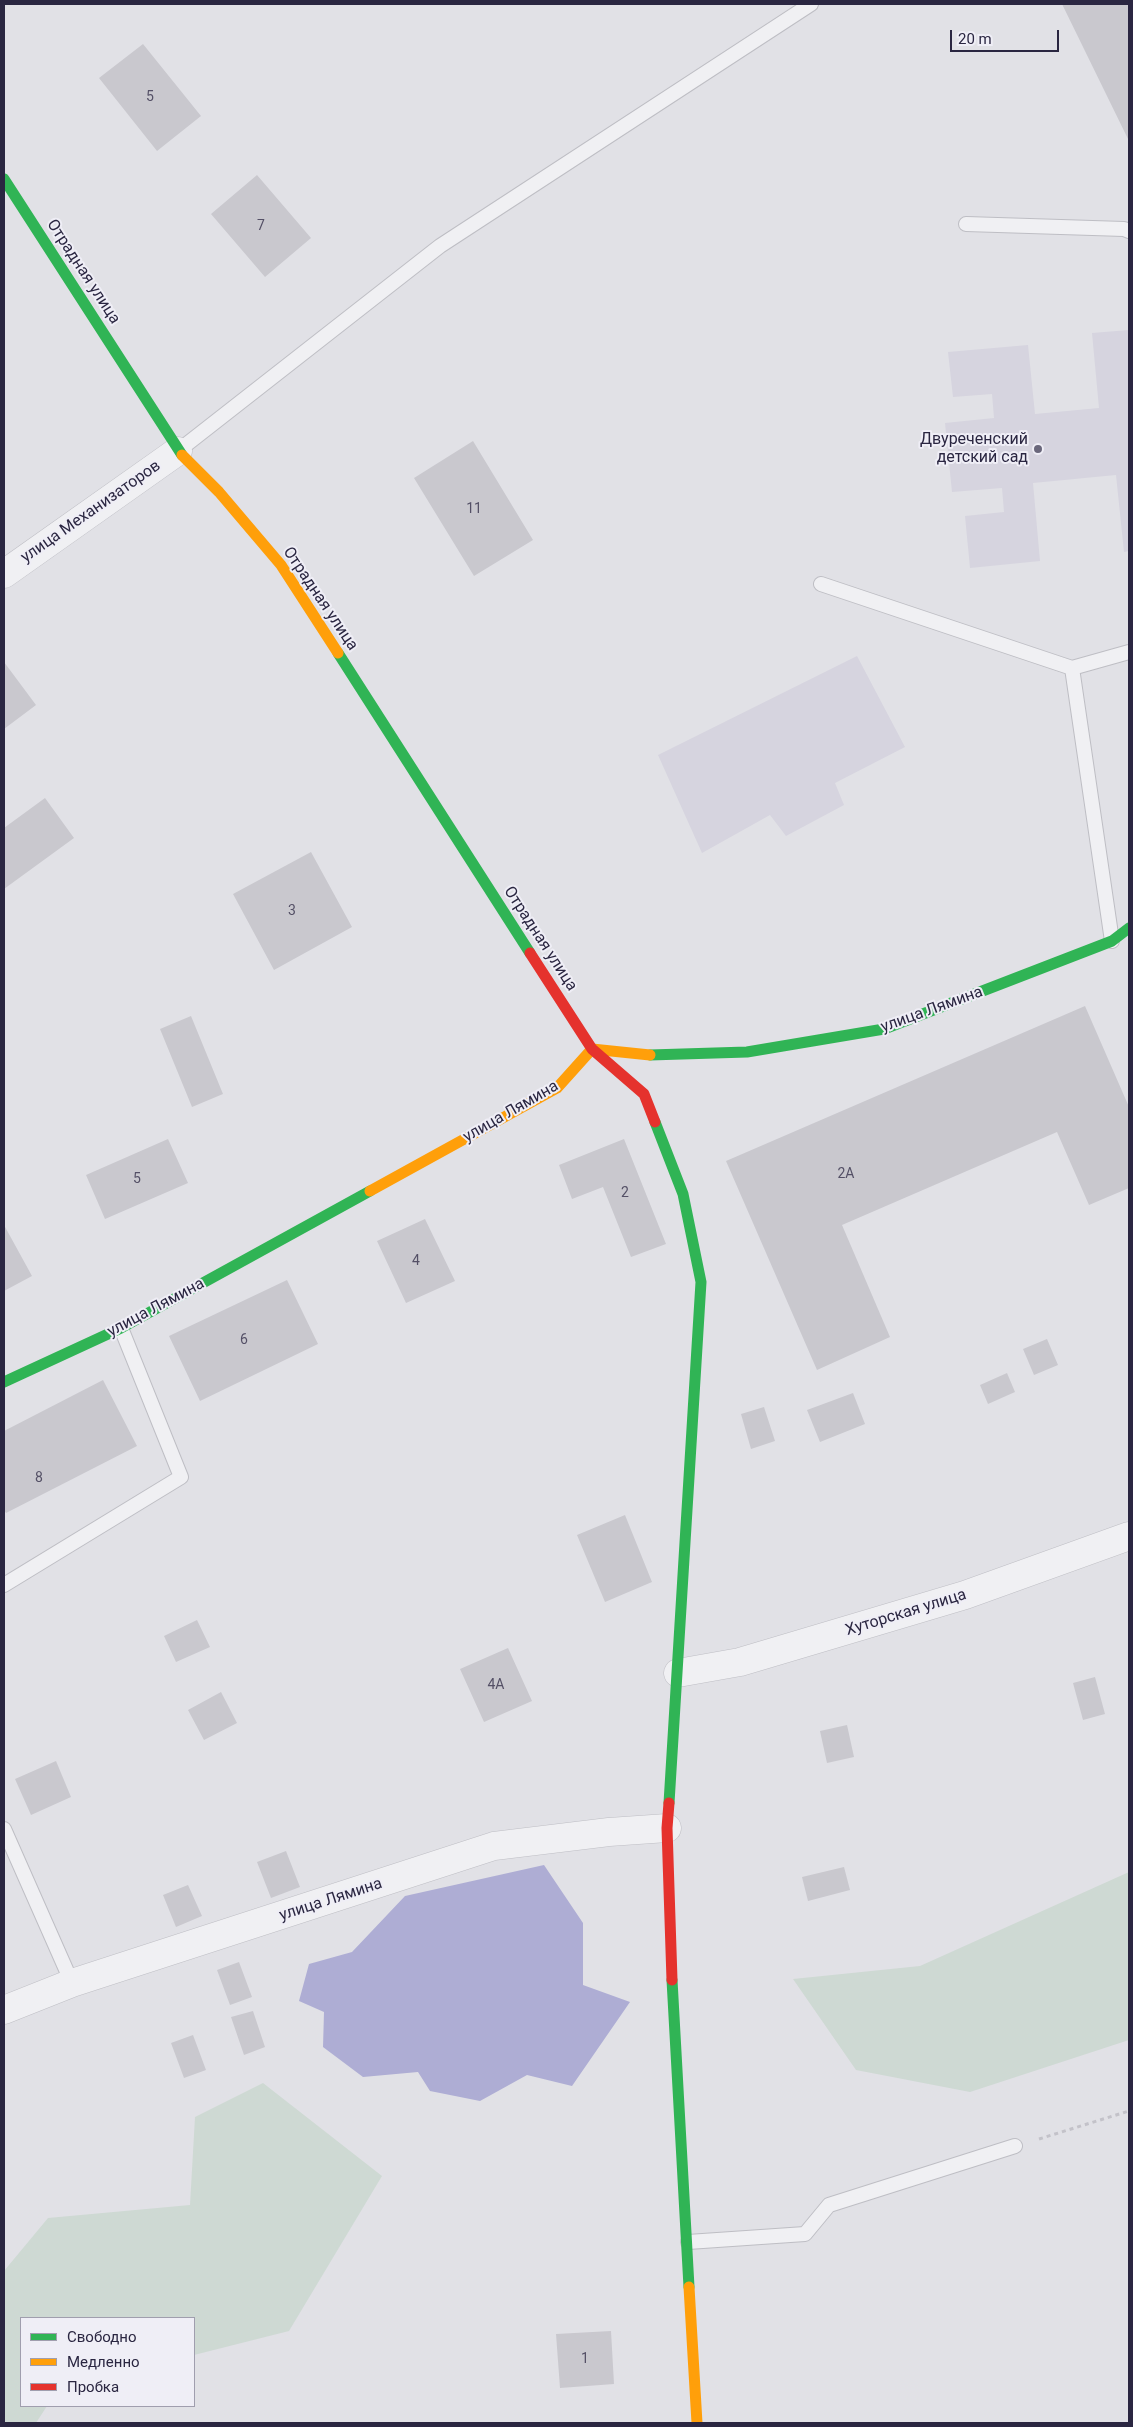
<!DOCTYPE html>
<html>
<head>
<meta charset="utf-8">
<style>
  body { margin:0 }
  #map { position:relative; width:1133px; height:2427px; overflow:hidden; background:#e1e1e6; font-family:Roboto,sans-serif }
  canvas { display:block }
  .frame { position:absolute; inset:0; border:5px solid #2a2641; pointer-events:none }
  .legend { position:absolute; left:20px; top:2317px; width:175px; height:90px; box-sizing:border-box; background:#efeef6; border:1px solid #a09eae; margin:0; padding:6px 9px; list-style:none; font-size:15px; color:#2a2641 }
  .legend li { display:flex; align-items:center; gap:10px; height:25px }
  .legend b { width:25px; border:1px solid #a09eae }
  .scale { position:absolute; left:950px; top:30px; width:109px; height:22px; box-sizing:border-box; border:2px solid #2a2641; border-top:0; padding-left:6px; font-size:15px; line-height:18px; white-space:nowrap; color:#2a2641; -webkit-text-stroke:4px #efeef6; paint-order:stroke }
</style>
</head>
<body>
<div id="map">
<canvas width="1133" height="2427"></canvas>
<div class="frame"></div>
<ul class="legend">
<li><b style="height:6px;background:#30b455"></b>Свободно</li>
<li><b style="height:6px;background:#ff9f0a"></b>Медленно</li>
<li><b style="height:6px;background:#e5322d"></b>Пробка</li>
</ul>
<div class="scale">20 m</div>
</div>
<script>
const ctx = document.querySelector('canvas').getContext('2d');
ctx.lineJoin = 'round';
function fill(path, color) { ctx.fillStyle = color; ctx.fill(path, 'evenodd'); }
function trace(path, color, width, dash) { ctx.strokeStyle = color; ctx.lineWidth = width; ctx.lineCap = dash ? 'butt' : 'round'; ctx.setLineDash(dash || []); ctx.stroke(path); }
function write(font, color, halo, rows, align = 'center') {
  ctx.font = font + ' Roboto,sans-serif'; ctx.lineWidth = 4; ctx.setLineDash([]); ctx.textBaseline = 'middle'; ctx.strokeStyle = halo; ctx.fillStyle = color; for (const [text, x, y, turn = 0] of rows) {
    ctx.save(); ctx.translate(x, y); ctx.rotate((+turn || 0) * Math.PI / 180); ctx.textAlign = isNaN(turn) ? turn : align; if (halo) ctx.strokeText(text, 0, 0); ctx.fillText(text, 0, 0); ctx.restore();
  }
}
const built = new Path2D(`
  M1129 330V551L1124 552 1116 475 1033 483 1040 561 970 568 965 516 1004 512 1002 488 952 492 945 423 994 418 992 394 953 397 948 352 1028 345 1035 414 1099 408 1092 333Z
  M857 656 905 747 835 783 844 805 786 836 770 815 702 853 658 755Z`);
const green = new Path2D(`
  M1129 1872V2040L970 2092 856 2070 793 1979 920 1966Z
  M263 2083 382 2176 289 2331 194 2355V2318H21V2406H47L36 2423H4V2271L48 2218 190 2205 195 2117Z`);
const water = new Path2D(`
  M544 1865 583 1923V1985L630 2002 572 2086 527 2075 480 2101 430 2091 418 2072 363 2077 323 2047 324 2012 299 2001 309 1964 352 1952 405 1896Z`);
const building = new Path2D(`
  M1062 4H1129V141Z
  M143 44 201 116 157 151 99 78Z
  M257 175 311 238 265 277 211 214Z
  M473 441 533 540 474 576 414 478Z
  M4 662 36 705 4 729Z
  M45 798 74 838 4 889V828Z
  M311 852 352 927 274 970 233 894Z
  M1085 1006 1129 1107V1188L1089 1205 1057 1132 842 1225 890 1337 817 1370 726 1161Z
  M191 1016 223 1094 192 1107 160 1029Z
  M168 1139 188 1183 105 1219 86 1175Z
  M624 1139 666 1244 631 1257 603 1187 572 1199 559 1165Z
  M425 1219 455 1281 406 1303 377 1241Z
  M4 1225 32 1276 4 1291Z
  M287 1280 318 1344 200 1401 169 1336Z
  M1047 1339 1058 1365 1034 1375 1023 1349Z
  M1007 1373 1015 1392 988 1404 980 1385Z
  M103 1380 137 1446 6 1513 4 1510V1431Z
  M853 1393 865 1424 820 1442 807 1410Z
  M764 1407 775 1441 751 1449 741 1414Z
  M625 1515 652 1582 605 1602 577 1535Z
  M197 1620 210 1647 176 1662 164 1636Z
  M508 1648 532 1701 484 1722 460 1669Z
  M1095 1677 1105 1714 1083 1720 1073 1683Z
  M221 1692 237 1723 204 1740 188 1710Z
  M847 1725 854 1757 827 1763 820 1731Z
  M56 1761 71 1797 31 1815 15 1779Z
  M286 1851 300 1887 271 1898 257 1862Z
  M844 1867 850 1890 808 1901 802 1877Z
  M188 1885 202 1916 176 1927 163 1895Z
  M239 1962 252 1997 230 2005 217 1970Z
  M253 2011 265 2047 244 2055 231 2017Z
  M193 2035 206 2070 184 2078 171 2043Z
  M611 2331 614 2384 560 2388 556 2334Z`);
const path = new Path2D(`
  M1039 2139 1129 2111`);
const lane = new Path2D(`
  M966 224 1124 229 1129 231
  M178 451 440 246 811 4
  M821 584 1072 668
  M1112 941 1072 668 1129 652
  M4 1585 181 1477 121 1328
  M4 1829 72 1983
  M688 2242 805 2234 829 2205 1015 2146`);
const street = new Path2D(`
  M4 574 178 451
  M678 1673 740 1662 965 1595 1129 1536
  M4 2010 72 1983 494 1846 609 1832 667 1828`);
const fast = new Path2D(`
  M4 179 182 455
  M338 653 530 953
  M650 1055 747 1052 884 1029 1112 941 1129 928
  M655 1122 683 1194 701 1282 669 1803
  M4 1382 121 1328 370 1191
  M672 1980 689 2287`);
const slow = new Path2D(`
  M182 455 219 492 281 565 338 653
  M370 1191 557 1088 592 1049 650 1055
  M689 2287 697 2423`);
const jam = new Path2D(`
  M530 953 592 1049 644 1094 655 1122
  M669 1803 667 1828 672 1980`);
const markers = [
  [1038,449,5,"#6a677b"]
];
const numberNames = [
  ["5",150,97],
  ["7",261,226],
  ["11",474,509],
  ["3",292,911],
  ["2А",846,1174],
  ["5",137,1179],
  ["2",625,1193],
  ["4",416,1261],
  ["6",244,1340],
  ["8",39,1478],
  ["4А",496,1685],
  ["1",585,2359]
];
const streetNames = [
  ["Отрадная улица",83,272,57],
  ["улица Механизаторов",91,512,-35],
  ["Отрадная улица",320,599,56],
  ["Отрадная улица",540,939,57],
  ["улица Лямина",932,1010,-20],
  ["улица Лямина",511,1112,-30],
  ["улица Лямина",156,1308,-28],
  ["Хуторская улица",906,1613,-17],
  ["улица Лямина",331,1900,-18]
];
const poiNames = [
  ["Двуреченский",1028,440],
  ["детский сад",1028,458]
];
fill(built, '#d6d4df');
fill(green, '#ced9d3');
fill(water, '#aeadd4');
fill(building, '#c9c8ce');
trace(lane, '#bebec4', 16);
trace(street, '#bebec4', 29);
trace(path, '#c3c2c9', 3, [4, 4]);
trace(lane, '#f0f0f3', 14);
trace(street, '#f0f0f3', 28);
trace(fast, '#30b455', 11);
trace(slow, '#ff9f0a', 11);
trace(jam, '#e5322d', 11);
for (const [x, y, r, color] of markers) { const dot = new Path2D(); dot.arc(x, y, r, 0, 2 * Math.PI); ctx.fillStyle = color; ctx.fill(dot); trace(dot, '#efeef6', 2); }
write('14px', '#545066', null, numberNames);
write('16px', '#2a2641', '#efeef6', streetNames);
write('16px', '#2a2641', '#efeef6', poiNames, 'right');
</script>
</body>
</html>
